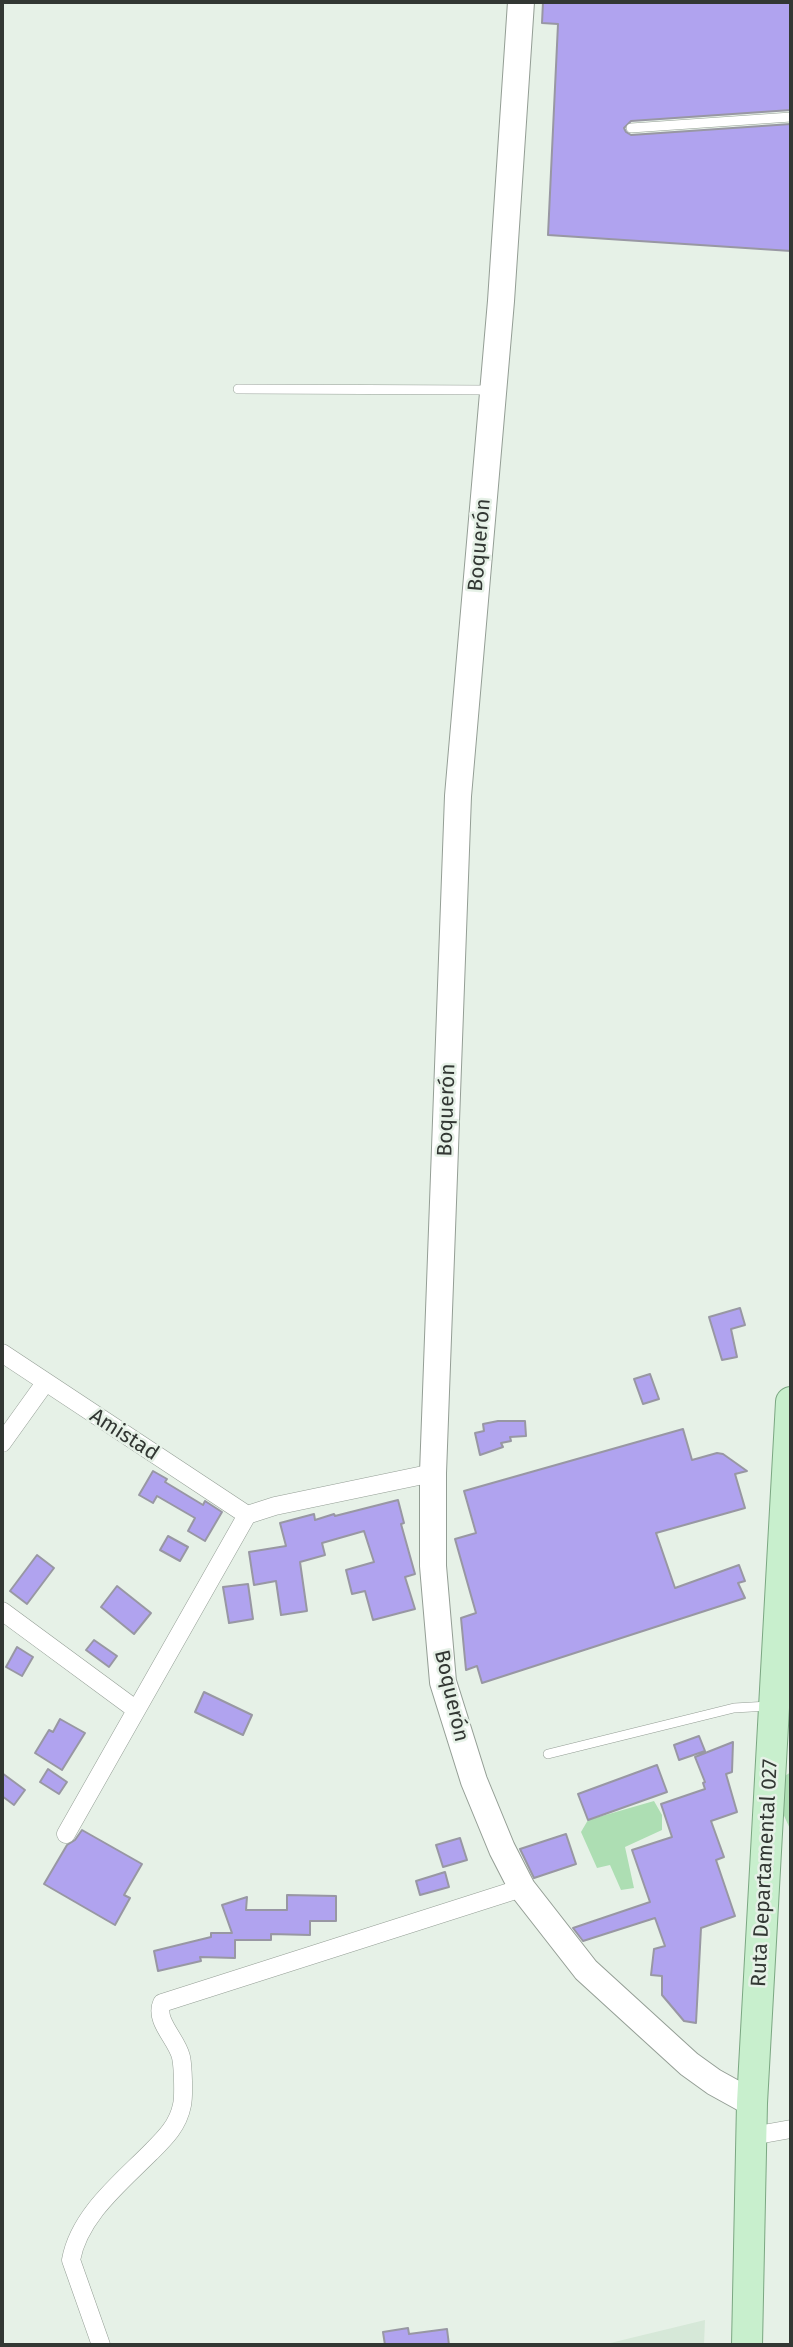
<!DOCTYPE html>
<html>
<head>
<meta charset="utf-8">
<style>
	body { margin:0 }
	#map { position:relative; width:793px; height:2347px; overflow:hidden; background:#e6f1e7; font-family:"Fira Sans",sans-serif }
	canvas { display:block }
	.frame { position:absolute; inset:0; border:4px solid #323733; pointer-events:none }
</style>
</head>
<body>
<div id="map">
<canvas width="793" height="2347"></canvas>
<div class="frame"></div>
</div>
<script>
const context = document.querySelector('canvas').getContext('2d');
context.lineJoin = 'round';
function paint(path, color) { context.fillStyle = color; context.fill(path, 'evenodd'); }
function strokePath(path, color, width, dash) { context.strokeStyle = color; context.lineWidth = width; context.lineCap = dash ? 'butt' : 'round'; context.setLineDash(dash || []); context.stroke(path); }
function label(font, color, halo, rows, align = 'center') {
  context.font = font + ' "Fira Sans",sans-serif'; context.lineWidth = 5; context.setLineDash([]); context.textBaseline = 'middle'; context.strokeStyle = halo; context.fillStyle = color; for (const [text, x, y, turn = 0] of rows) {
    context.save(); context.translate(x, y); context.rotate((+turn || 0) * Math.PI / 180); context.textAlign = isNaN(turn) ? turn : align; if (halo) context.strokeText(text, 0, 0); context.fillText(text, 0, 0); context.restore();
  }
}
paint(new Path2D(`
	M705 2320 704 2345H602Z`), '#d6e8d8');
paint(new Path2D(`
	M791 1772V1831L775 1796 777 1781Z
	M654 1801 662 1815V1830L625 1847 634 1888 621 1890 610 1865 597 1868 581 1832 588 1820Z`), '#addeb3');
const building = new Path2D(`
	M543 2H791V110L631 121 624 128 626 132 631 135 791 124V251L548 235 558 24 542 23Z
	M740 1308 745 1325 731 1329 737 1357 722 1360 709 1317Z
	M650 1374 659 1399 643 1404 634 1379Z
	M498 1421H525L526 1436 510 1437 511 1441 501 1443 503 1447 480 1455 475 1433 484 1431 483 1424Z
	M683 1429 692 1460 717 1453 723 1454 747 1471 735 1474 745 1508 656 1533 675 1588 739 1565 745 1581 738 1583 745 1598 482 1683 477 1666 466 1670 461 1618 476 1613 455 1539 476 1533 464 1491Z
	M153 1471 167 1479 165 1482 203 1505 205 1501 222 1512 205 1541 188 1531 195 1518 157 1496 153 1503 139 1495Z
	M398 1500 404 1523 401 1524 415 1574 405 1577 415 1609 373 1620 365 1591 352 1594 346 1570 374 1562 364 1531 322 1543 325 1555 300 1562 307 1611 281 1615 276 1581 254 1585 249 1552 286 1546 280 1523 314 1514 315 1520 334 1514 335 1516Z
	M168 1536 188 1547 180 1561 160 1550Z
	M37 1555 54 1568 27 1604 10 1591Z
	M248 1584 253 1619 229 1623 223 1587Z
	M117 1586 151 1613 134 1634 101 1607Z
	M94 1640 117 1656 109 1667 86 1650Z
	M17 1647 33 1657 22 1676 6 1667Z
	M204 1692 252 1715 243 1735 195 1712Z
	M60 1719 85 1733 62 1770 35 1753 49 1730 53 1732Z
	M699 1736 705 1751 679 1760 674 1745Z
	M733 1742 732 1772 726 1774 737 1812 711 1821 724 1857 716 1860 735 1916 701 1928 696 2023 684 2021 662 1995V1976L651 1975 654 1949 665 1946 655 1918 583 1941 573 1928 650 1902 632 1850 672 1837 661 1804 705 1789 703 1783 705 1782 695 1757Z
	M657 1765 667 1792 588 1820 578 1794Z
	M48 1769 67 1782 59 1794 40 1782Z
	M2 1773 25 1790 14 1805 2 1796Z
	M82 1830 142 1864 124 1895 130 1898 115 1925 44 1884 67 1845 75 1840Z
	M566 1834 576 1864 534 1878 520 1849Z
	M460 1838 467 1860 443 1867 436 1845Z
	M445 1872 449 1887 420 1895 416 1881Z
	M287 1895 336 1896V1921H310V1935L271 1934V1940H235V1958L200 1957 201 1961 158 1971 154 1951 211 1937V1933H232L222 1905 247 1897 246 1910H287Z
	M408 2328 409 2334 447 2329 449 2345H385L383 2332Z`);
paint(building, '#b0a3ef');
strokePath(building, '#9897a3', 2);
const lane = new Path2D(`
	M631 128 791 117
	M238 389 491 390
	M548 1754 734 1708 769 1706`);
const street = new Path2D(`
	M2 1353 247 1515
	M2 1443 45 1383
	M2 1611 135 1709
	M66 1834 247 1515 275 1506 433 1473
	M752 2136 791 2129
	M101 2345 71 2260C79 2216 120 2183 150 2153 164 2139 178 2126 182 2105 184 2096 183 2066 181 2057 177 2039 154 2021 162 2003L522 1888`);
const secondary = new Path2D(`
	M521 2 501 301 458 796 433 1473V1566L443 1682 474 1781 502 1849 522 1888 586 1970 689 2064 714 2082 752 2103`);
const primary = new Path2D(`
	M747 2345 752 2103 791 1402`);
strokePath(lane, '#949e95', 10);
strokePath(street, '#949e95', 19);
strokePath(secondary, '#949e95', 28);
strokePath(primary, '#7ba782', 32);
strokePath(lane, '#fff', 9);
strokePath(street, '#fff', 18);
strokePath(secondary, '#fff', 26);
strokePath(primary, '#c8efcd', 30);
label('21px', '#323733', '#e6f1e7', [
	["Boquerón",480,545,-85],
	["Boquerón",447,1110,-88],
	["Amistad",124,1435,33],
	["Boquerón",451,1696,77],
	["Ruta Departamental 027",765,1873,-87]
]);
</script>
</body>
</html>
